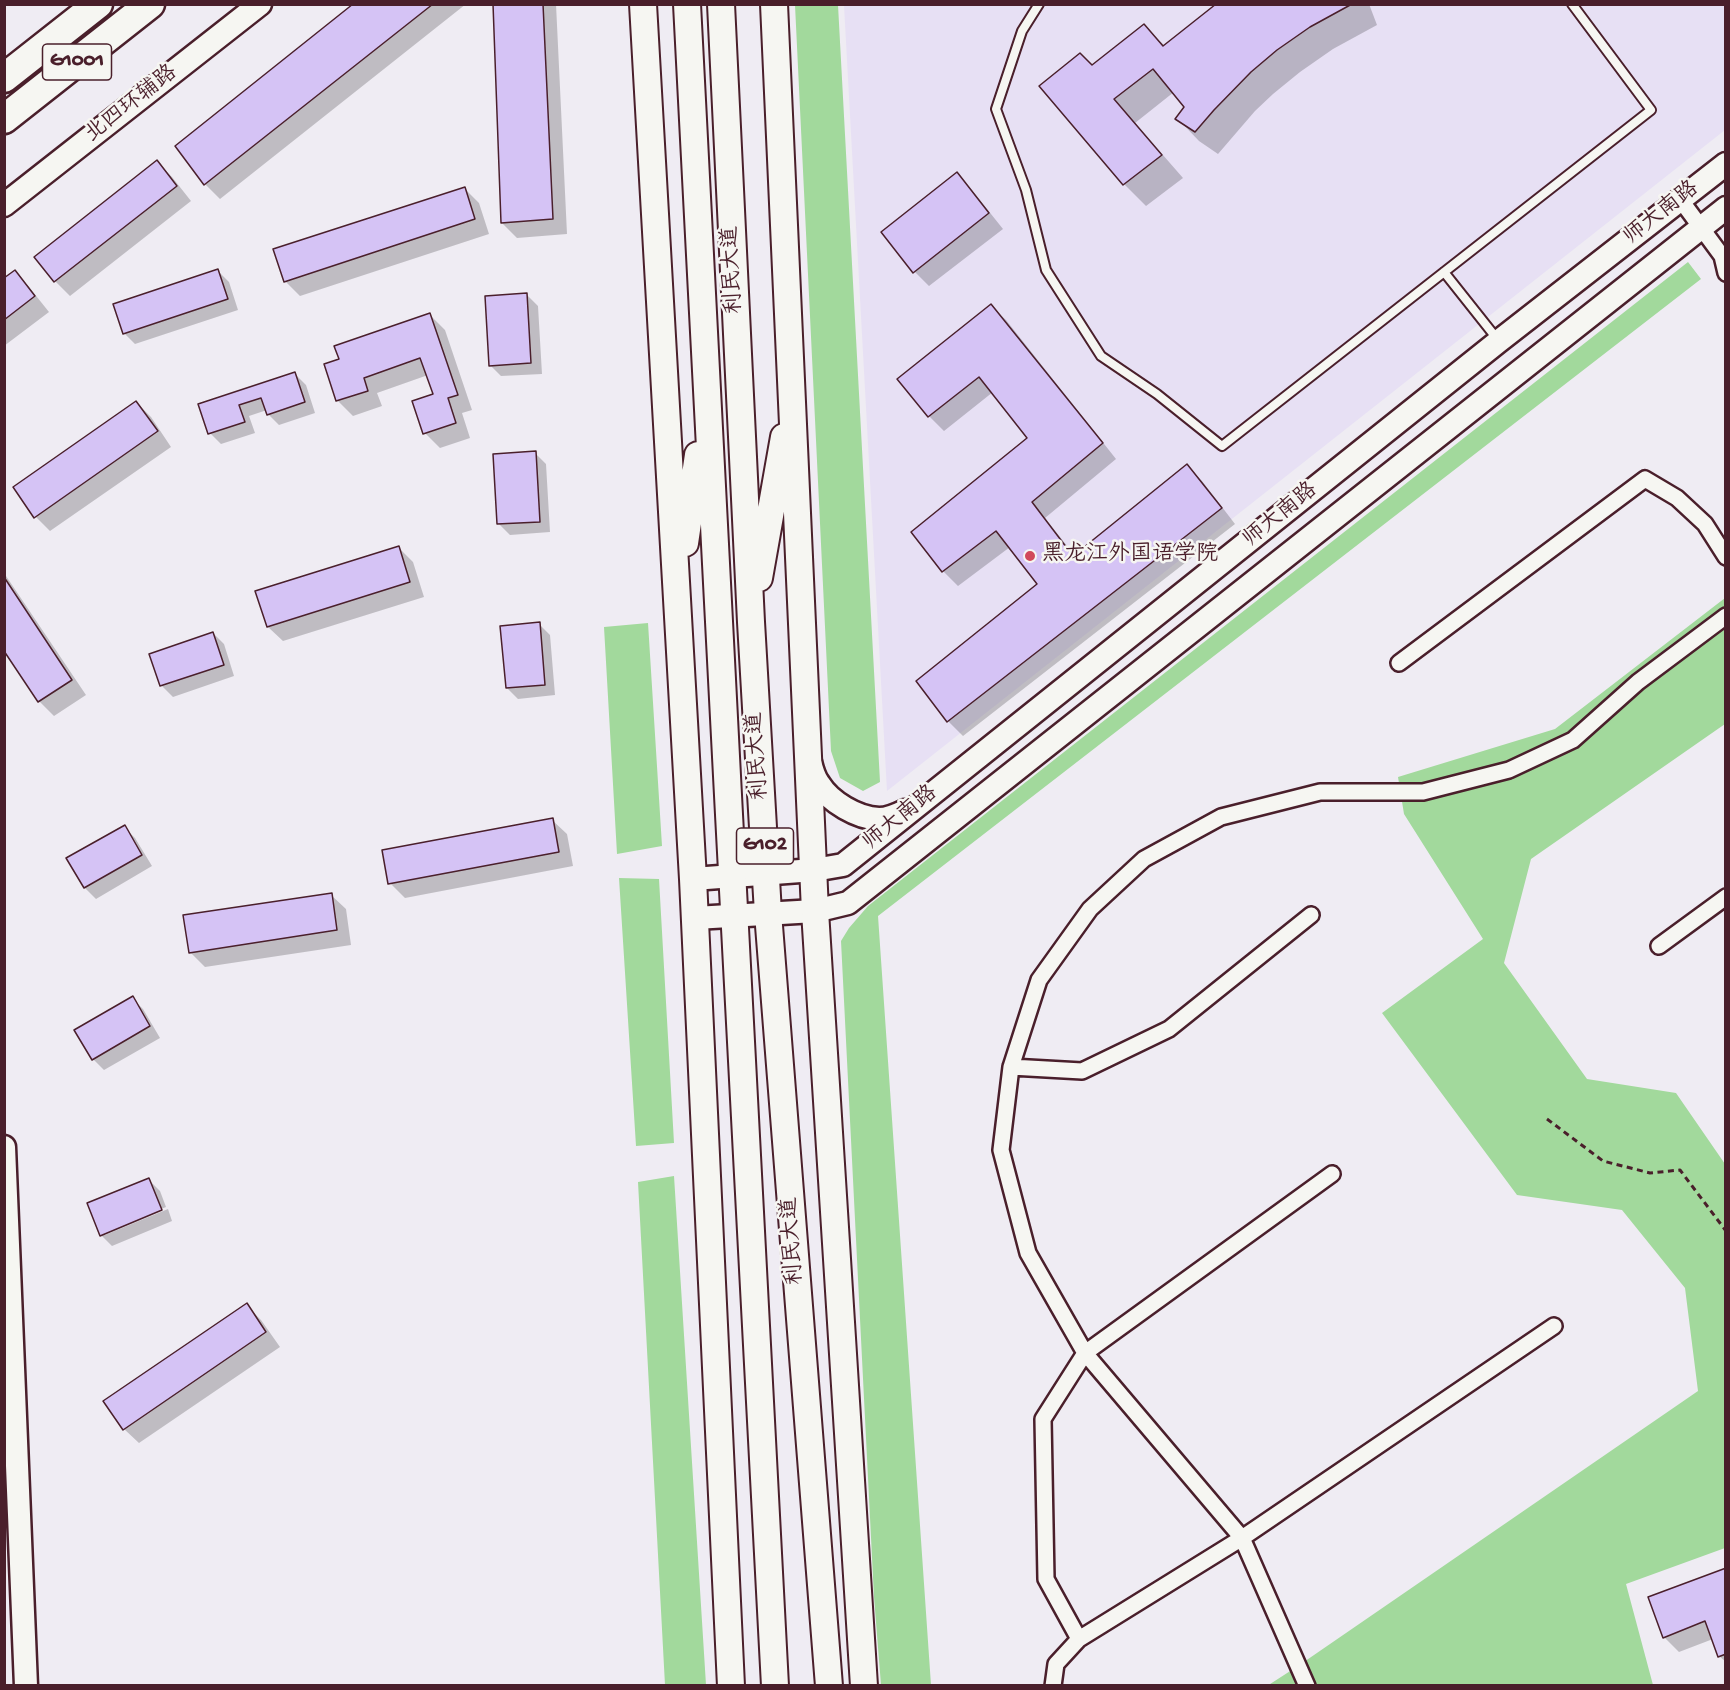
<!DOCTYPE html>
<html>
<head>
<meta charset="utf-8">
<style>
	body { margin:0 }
	#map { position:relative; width:1730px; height:1690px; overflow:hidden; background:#efecf3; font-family:"Gochi Hand",sans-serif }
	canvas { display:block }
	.frame { position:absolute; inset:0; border:6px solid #4a1f2b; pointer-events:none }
</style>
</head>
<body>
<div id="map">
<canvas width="1730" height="1690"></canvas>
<div class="frame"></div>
</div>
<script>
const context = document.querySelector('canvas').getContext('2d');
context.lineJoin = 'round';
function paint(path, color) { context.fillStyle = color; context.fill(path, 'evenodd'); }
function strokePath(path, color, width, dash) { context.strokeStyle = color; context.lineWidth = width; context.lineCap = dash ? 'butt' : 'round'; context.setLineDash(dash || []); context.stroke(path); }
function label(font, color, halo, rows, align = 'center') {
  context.font = font + ' "Gochi Hand","LXGW WenKai TC",sans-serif'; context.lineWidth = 5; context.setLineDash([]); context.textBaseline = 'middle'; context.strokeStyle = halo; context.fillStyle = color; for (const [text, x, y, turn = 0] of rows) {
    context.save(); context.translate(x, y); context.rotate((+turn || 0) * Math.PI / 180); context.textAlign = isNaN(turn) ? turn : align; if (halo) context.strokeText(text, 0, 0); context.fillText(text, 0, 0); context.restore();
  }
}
paint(new Path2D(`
	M844 5H1725V130L887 791Z`), '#e7e0f4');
paint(new Path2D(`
	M795 5H838L880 782 863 791 840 778 831 751Z
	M1688 262 1701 279 878 916 931 1685H881L874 1597 841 941 849 928 868 906Z
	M1725 598V724L1531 859 1504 963 1587 1079 1676 1093 1725 1164V1548L1626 1584 1653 1685 1267 1686 1298 1666 1698 1391 1685 1288 1622 1210 1517 1195 1382 1013 1483 939 1404 814 1398 777 1555 729Z
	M648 623 662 846 617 854 604 627Z
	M619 878 659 879 674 1143 636 1146Z
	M674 1176 706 1685H665L638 1182Z`), '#a2d99c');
paint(new Path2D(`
	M355 4H466L220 199 205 184Z
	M495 4H556L567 234 517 238 502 223Z
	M1218 4H1369L1377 25 1333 49 1300 72 1273 94 1255 111 1218 154 1199 141 1177 118 1186 107 1174 92 1135 123 1183 178 1146 206 1124 184 1092 67 1144 26 1165 46Z
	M157 162 172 177 191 201 70 296 55 281Z
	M957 174 971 189 1003 229 929 286 915 272Z
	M464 188 479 203 489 234 300 296 285 281Z
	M218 271 229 282 238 310 135 344 124 333Z
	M15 272 29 287 49 312 4 346V280Z
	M527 295 538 306 542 374 501 376 490 365Z
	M991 306 1006 320 1116 459 1045 518 1075 556 1187 466 1202 481 1235 524 963 736 949 722 918 681 1039 584 1010 547 958 586 943 571 1029 439 993 392 944 431 929 416Z
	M430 315 445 330 472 410 462 413 470 438 440 448 425 433 435 395 428 375 377 393 382 406 353 416 338 401 326 365 341 360Z
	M295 374 306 385 315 413 279 425 268 414 267 410 249 416 255 433 221 444 210 433 200 405Z
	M136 402 151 417 171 447 50 531 36 517Z
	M535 453 546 464 550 532 510 535 499 524Z
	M399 548 413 562 424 597 283 641 268 627Z
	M4 573 86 695 54 716 39 701 4 648Z
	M539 624 550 635 555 695 518 699 507 688Z
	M213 633 224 644 234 676 173 697 162 686 151 654Z
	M552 820 567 834 573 866 405 898 390 883Z
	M124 827 135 838 152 866 96 899 85 888 68 859Z
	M331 895 346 909 351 945 205 967 190 952Z
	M132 998 143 1009 160 1038 104 1070 93 1059Z
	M149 1180 160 1191 166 1207 105 1232V1235L168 1209 172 1221 112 1246 101 1235Z
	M246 1305 261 1320 280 1347 139 1443 124 1429Z
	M1726 1569V1662L1719 1656 1713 1639 1679 1652 1664 1637Z`), '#0003');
const building = new Path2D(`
	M353 4H433L204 185 175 146Z
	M493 4H543L553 219 501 223Z
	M1216 4H1352L1310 27 1277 50 1251 72 1214 110 1195 132 1175 119 1184 107 1153 69 1114 99 1162 155 1123 185 1039 86 1080 53 1092 65 1144 24 1163 46Z
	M157 160 177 186 54 282 34 257Z
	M957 172 989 213 913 273 881 232Z
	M465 187 475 219 284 282 273 249Z
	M218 269 228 299 123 334 113 304Z
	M15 270 35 296 4 320V278Z
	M527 293 531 363 489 366 485 296Z
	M991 304 1103 443 1032 502 1073 556 1187 464 1222 508 947 722 916 681 1037 584 996 531 942 572 911 532 1027 438 979 377 928 417 897 379Z
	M430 313 458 395 448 398 456 423 423 434 412 401 433 394 420 358 364 378 368 391 336 401 324 364 339 359 334 346Z
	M295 372 305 402 267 415 261 398 239 405 245 422 208 434 198 404Z
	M136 401 158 431 34 518 13 487Z
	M536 451 540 522 497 524 493 454Z
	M399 546 410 582 267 627 255 591Z
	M4 577 72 680 38 702 4 651Z
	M540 622 545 685 506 688 500 626Z
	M213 632 224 665 160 686 149 654Z
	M553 818 559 852 388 884 382 850Z
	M125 825 142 855 84 888 66 858Z
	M332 893 337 930 189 953 183 915Z
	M133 996 150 1026 92 1060 74 1030Z
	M149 1178 162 1210 100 1236 87 1203Z
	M247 1303 266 1332 123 1430 103 1401Z
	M1726 1568V1654L1718 1657 1705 1621 1663 1638 1648 1597Z`);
paint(building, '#d5c3f5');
strokePath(building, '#4a1f2b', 1.5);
const service = new Path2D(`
	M1039 4 1022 31 996 109 1026 190 1046 270 1101 356 1157 394 1222 446 1651 110 1572 4
	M1444 272 1498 340`);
const minor = new Path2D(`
	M1680 199 1722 256 1726 273
	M1399 663 1645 479 1677 498 1705 524 1726 557
	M1659 946 1726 897
	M1011 1067 1082 1071 1169 1029 1311 915
	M1332 1174 1085 1353 1043 1419 1046 1579 1079 1639 1242 1538 1554 1326
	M1053 1686 1056 1664 1079 1639
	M1307 1686 1242 1538 1085 1353 1028 1253 1001 1150 1011 1067 1039 980 1090 909 1144 859 1221 817 1320 792H1423L1509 770 1573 740 1638 682 1726 616`);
const secondary = new Path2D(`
	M4 205 260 4
	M810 762C812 770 814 778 819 784 830 802 857 818 879 819 889 819 897 815 905 811
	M693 879 814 870 843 865 1499 341 1726 164
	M695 918 815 911 848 903 1726 208
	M4 1147 26 1686`);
const trunk = new Path2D(`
	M643 4 693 879 731 1686
	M687 4C715 565 746 1125 775 1686
	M721 4 751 622 768 913 829 1686
	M774 4 815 911 864 1686
	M685 543 698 455
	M759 578 784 437`);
const motorway = new Path2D(`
	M4 78 98 4
	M4 119 150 4`);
strokePath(service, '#4a1f2b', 12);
strokePath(minor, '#4a1f2b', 20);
strokePath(secondary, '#4a1f2b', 27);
strokePath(trunk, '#4a1f2b', 30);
strokePath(motorway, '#4a1f2b', 33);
strokePath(new Path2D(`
	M1547 1119 1603 1161 1650 1173 1680 1170 1726 1231`), '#4a1f2b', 3, [6, 4.5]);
strokePath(service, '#f6f6f2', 8);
strokePath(minor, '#f6f6f2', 15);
strokePath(secondary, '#f6f6f2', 22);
strokePath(trunk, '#f6f6f2', 26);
strokePath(motorway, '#f6f6f2', 28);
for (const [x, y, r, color] of [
	[1030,556,6,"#d1495b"]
]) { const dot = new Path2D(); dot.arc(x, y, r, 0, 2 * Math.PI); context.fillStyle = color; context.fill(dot); strokePath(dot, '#f6f6f2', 2); }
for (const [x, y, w] of [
	[77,62,69],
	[765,846,57]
]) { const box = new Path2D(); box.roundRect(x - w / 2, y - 18, w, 36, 4.5); context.fillStyle = '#f6f6f2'; context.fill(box); strokePath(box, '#4a1f2b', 1.5); }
label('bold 21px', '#4a1f2b', null, [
	["G1001",77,62],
	["G102",765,846]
]);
label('22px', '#4a1f2b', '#f6f6f2', [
	["北四环辅路",132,105,-38],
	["师大南路",1662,214,-38],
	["利民大道",734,270,-93],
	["师大南路",1281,516,-39],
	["利民大道",759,756,-94],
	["师大南路",901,819,-39],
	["利民大道",794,1241,-94]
]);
label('22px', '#4a1f2b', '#f6f6f2', [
	["黑龙江外国语学院",1042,556]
], 'left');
</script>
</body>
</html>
